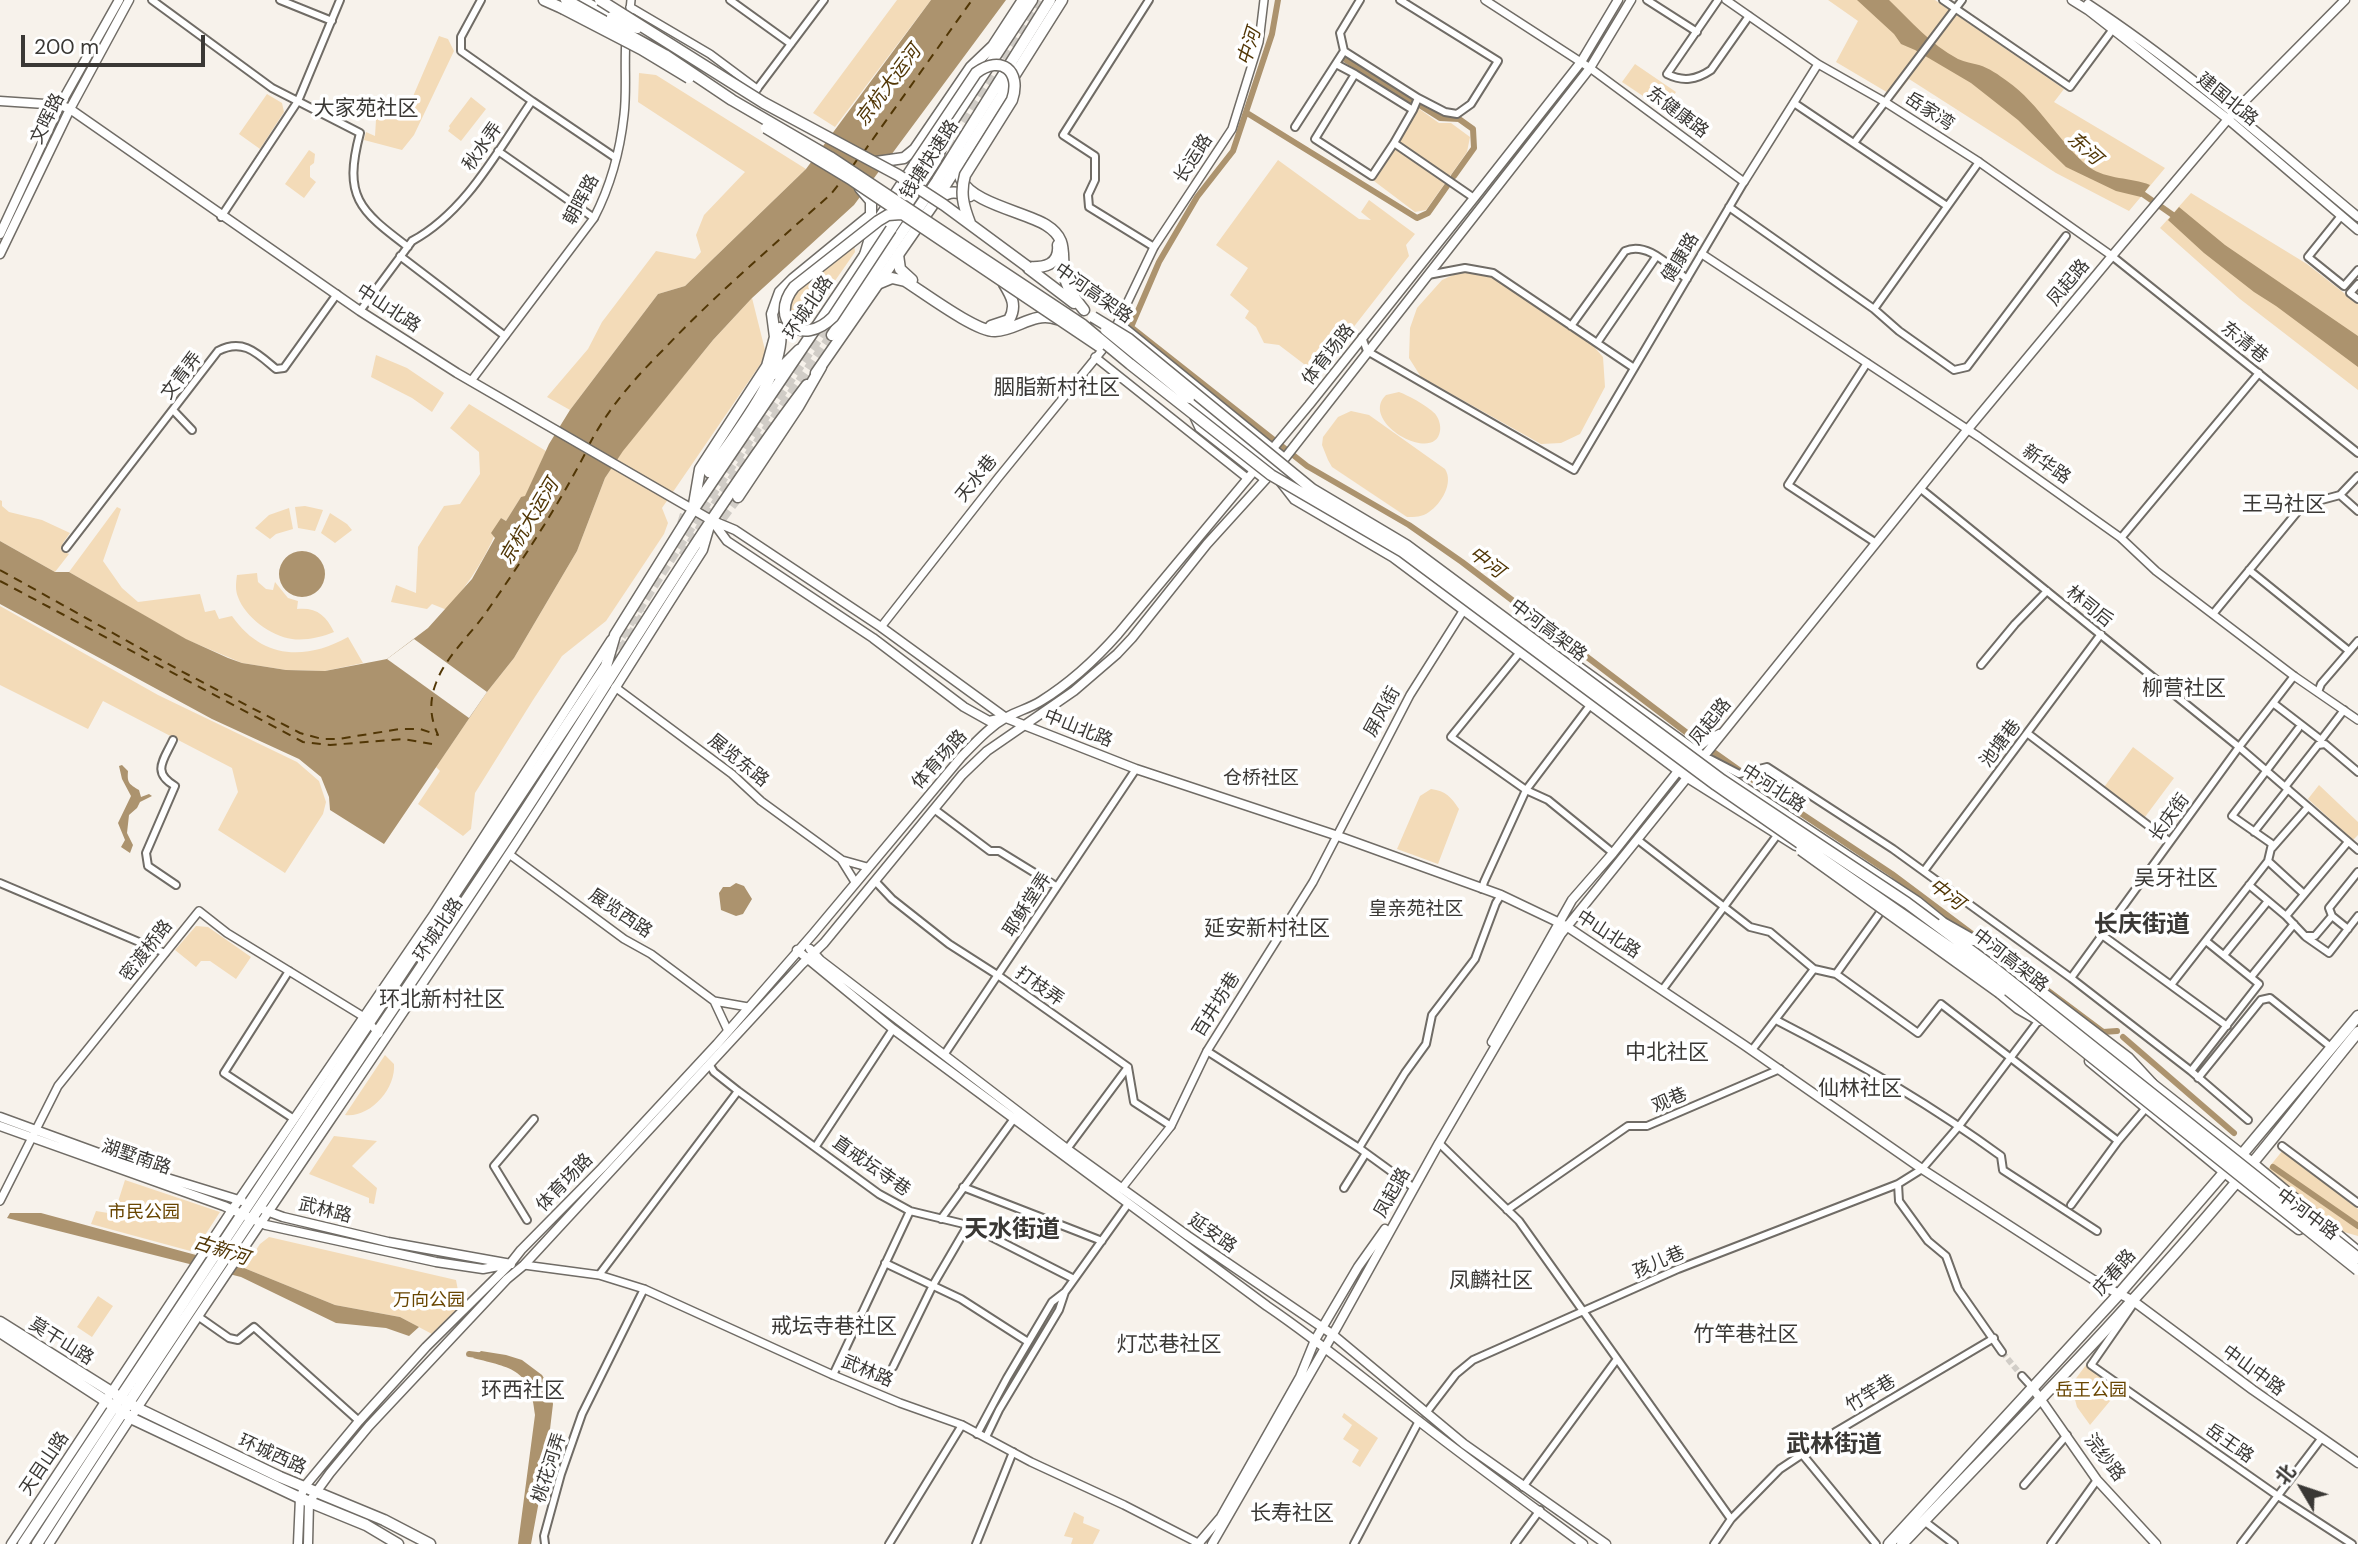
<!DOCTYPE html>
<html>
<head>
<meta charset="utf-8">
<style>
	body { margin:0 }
	#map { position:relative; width:2358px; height:1544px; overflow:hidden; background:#f7f2eb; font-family:"DM Sans","Noto Sans SC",sans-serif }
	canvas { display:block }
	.north { position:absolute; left:2267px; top:1453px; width:70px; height:70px; -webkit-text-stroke:5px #fff; paint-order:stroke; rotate:309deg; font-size:19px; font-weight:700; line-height:28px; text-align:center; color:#3a3835 }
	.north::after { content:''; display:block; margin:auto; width:24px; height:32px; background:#3a3835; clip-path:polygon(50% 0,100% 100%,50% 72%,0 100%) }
	.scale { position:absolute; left:21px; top:35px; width:184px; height:32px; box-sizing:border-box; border:4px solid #3a3835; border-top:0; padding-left:9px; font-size:21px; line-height:24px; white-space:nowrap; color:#3a3835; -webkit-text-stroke:5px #fff; paint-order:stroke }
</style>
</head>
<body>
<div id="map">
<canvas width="2358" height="1544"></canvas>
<div class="north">北</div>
<div class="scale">200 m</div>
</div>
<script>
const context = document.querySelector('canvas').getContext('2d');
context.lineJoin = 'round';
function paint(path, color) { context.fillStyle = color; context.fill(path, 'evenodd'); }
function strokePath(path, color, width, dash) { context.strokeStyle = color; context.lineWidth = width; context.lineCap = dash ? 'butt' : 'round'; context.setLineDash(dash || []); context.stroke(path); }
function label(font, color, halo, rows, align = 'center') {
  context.font = font + ' "DM Sans","Noto Sans SC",sans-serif'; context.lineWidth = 7; context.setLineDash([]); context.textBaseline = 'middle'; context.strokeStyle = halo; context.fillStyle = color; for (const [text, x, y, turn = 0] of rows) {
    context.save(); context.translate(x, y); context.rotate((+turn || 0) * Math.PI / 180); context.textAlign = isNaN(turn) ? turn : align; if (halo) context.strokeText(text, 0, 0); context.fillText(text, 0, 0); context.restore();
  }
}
paint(new Path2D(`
	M897 0H931L835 127 813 113Z
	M1828 0H1935L2064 89 2054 102 2165 168 2129 211 2056 173 1909 79 1895 97 1836 62 1858 21Z
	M439 36 448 39 454 51 414 135 402 150 364 140 366 132 375 136 376 120 382 110 389 109 405 115Z
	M1635 64 1676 92 1664 110 1622 82Z
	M639 73 656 75 806 169 685 286 658 294 570 410 547 397 588 349 602 322 656 251 695 259 701 252 696 235 704 215 745 172 638 102Z
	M267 94 282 103 284 112 260 149 239 134Z
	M471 97 486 109 461 141 448 131 450 128 449 126Z
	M1418 108 1439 123H1451L1470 137 1467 152 1426 210 1415 212 1374 181Z
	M309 150 315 154 314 163 310 166V177L316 182 304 198 285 184Z
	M1278 160 1359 219 1371 220 1361 212 1369 200 1415 234 1406 245 1409 256 1317 374 1279 345 1264 343 1256 327 1245 318 1249 311 1230 295 1248 268 1216 245Z
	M2191 193 2307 264 2358 304V390L2240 299 2160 228Z
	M854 243 855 252 805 324 799 327 790 325 785 308 790 296Z
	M1462 271 1489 275 1589 341 1603 357 1605 387 1580 434 1561 443 1541 444 1421 377 1409 358 1410 328 1417 308 1442 280Z
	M752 298 765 350 764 359 662 508 668 523 664 534 606 621 562 656 533 700 475 793 471 829 463 836 418 804 440 771 436 767 487 692 514 658 577 551 605 478 623 450 713 340Z
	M376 355 407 368 444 393 432 412 412 398 371 377Z
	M1399 392C1408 395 1431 408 1436 415 1439 419 1441 426 1440 431 1435 465 1358 422 1386 395Z
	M469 404 546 451 525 497H521L506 521 501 518C490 553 470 581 447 610L432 604 427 609 391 602 396 585 416 593 418 547 444 506 460 504 480 474 479 452 450 428Z
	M1351 411 1369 415 1445 469C1454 483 1441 504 1429 512 1422 517 1415 517 1407 517L1332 467 1328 460 1322 445 1323 437 1338 417Z
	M0 500 2 501V506L9 512 42 520 70 533 63 543 61 550 69 554 55 572 0 541Z
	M305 506 323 510 315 531 298 528 295 507Z
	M117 507 121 509 103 561 122 588 138 602 200 594 205 612 215 610 219 619 232 616C262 659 305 661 348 637L363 663 325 671 286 670 242 663 185 639 69 572Z
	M289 508 293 529 276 534 270 539 255 528 269 515Z
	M330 513 347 524 352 530 335 543 321 533Z
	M257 573 258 582 266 589 273 590 275 582 288 598 298 601 297 609C316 607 326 615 334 632 322 637 305 641 292 639 271 636 245 617 238 597 235 590 236 582 237 575Z
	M0 606 158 695 297 762 319 781 326 802 323 814 285 873 218 830 238 792 232 768 103 701 88 729 0 685Z
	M2133 747 2174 778 2142 821 2102 790Z
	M2319 785 2358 822V835L2353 840 2308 799Z
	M1431 789C1446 791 1451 797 1459 809L1438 864 1397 849 1420 796Z
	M196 926 208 927 251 957 236 979 210 961H201L196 967 175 950Z
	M385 1055 394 1064C396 1089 370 1118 345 1115Z
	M334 1136 377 1141 352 1166 377 1188 374 1204 369 1203V1198L309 1174Z
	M2283 1150 2358 1209V1236L2344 1232 2266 1171Z
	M125 1180 220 1212 194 1252 91 1224 96 1211 114 1214Z
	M269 1237 456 1280 461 1306 432 1334 400 1317 335 1305 244 1268 260 1244Z
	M98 1296 113 1306 92 1337 77 1327Z
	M2086 1365 2120 1389 2090 1425 2077 1407 2071 1385Z
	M1344 1413 1378 1438 1360 1467 1352 1462 1359 1450 1343 1439 1352 1425 1342 1417Z
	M1074 1512 1084 1517 1083 1523 1100 1530 1093 1544H1071L1073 1538 1064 1536Z`), '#f3dbb8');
paint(new Path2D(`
	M931 0H1006L854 205 752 298 713 340 623 451 605 478 577 551 514 658 487 692 384 844 330 810 329 797 321 777 299 759 212 719 0 604V541L55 572H69L186 639 228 658 242 663 286 670 325 671 387 659 428 628 472 579 495 538 491 533 501 518 506 521 521 497 525 496 549 444 570 410 658 294 685 286 806 169Z
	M1857 0H1889C1911 21 1930 44 1958 59 1965 62 1972 63 1979 65 1989 68 1999 75 2007 81 2040 104 2058 142 2089 167 2107 180 2131 177 2150 185L2141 197 2116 191 2066 167 2018 120 1971 83 1915 50 1901 44 1894 34Z
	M2179 207 2225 245 2358 336V367L2276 306 2254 292 2204 253 2168 220Z
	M279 574a23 23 0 1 1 46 0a23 23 0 1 1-46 0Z
	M122 765 128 771C127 783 129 784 139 790L141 797 149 794 152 796 140 802 137 808 129 815 127 833 133 845 130 853 121 847 125 840 118 823 131 796 122 779 119 766Z
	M736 883 744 886 752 899 743 914 736 916 721 910 719 893 723 887H730Z
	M10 1213H41L244 1268 335 1305 400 1317 419 1327 409 1336 386 1328 336 1323 241 1277 7 1218Z
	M481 1351 506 1355 522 1360 542 1375 550 1388 553 1404 546 1463 531 1544H518L535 1415C531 1369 512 1368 473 1358Z`), '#ac936e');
paint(new Path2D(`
	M414 639 487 692 469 718 387 659Z`), '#f7f2eb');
strokePath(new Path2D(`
	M1278 0 1272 34 1233 151 1197 197 1159 262 1131 327 1307 466 1409 525 1462 562 1691 736 1784 802 1892 874 2103 1032 2117 1031
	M1346 60 1411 101
	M1421 106 1440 118 1459 119 1473 129 1474 148 1454 176
	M1247 113 1417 218 1428 213 1447 186
	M2137 190 2180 220
	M2123 1037 2234 1133
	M2273 1167 2358 1226
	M469 1354 485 1356`), '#ac936e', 6);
strokePath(new Path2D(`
	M863 153 972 0
	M852 167 859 157
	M589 445C609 407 635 378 665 348 717 293 775 244 831 194L842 180
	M0 570 181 671 300 733 322 739H338L400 729H420L438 735C430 718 429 701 436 683 445 658 469 636 485 614 522 561 557 508 587 450
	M0 581 303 742 330 745 403 739 432 744`), '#513605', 2, [9, 7]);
strokePath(new Path2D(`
	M2002 1352 2022 1376`), '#d1cdc7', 6, [6, 3]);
strokePath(new Path2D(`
	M939 160 1039 0
	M682 524 685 514 709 472
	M713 530 738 497
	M683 556 720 497 832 335
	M613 649 712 494 831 320
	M605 676 646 612
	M400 990 558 747`), '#d1cdc7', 10, [10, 5]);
const minor = new Path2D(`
	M152 0 272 88 360 133C343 197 359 210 408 247
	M280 0 332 21
	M730 0 791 44
	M1149 0 1063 135 1095 156V180L1088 195 1089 207 1154 247
	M1400 0 1498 61 1471 104 1457 114 1445 112 1418 98 1413 110
	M1647 0 1697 32
	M1718 0 1667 74C1683 82 1696 80 1711 70L1749 16
	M1943 0 2070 87 2113 29
	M1344 51 1418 98
	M1336 64 1355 74
	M757 89 824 0
	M532 101 616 158
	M1794 103 1947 206
	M1295 127 1344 51 1340 33 1360 0
	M1394 143 1372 176 1315 139 1355 74 1413 110 1394 143 1474 198
	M1854 143 1962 0
	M498 151 594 218
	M1729 207 1874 309 1899 331 1954 370 1967 367 2066 236
	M2341 216 2308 257 2344 286 2358 270
	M221 217 298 101 340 0
	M400 256 505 336
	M2112 256 2358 453
	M1428 275 1465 268 1493 273 1634 368
	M2358 284 2350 293 2358 299
	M1874 309 1979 162
	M360 311 412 241C466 212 498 150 532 101L461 51V37L481 0
	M1571 326 1625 251C1647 241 1669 266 1687 279
	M1362 337 1367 351 1574 470 1744 182
	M1597 343 1656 257
	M1867 363 1788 485 1876 543
	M173 410 192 430
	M1921 489 2239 747 2358 850
	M2340 495 2358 511
	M2121 538 2259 373
	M66 548 218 351C243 338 257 353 276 369L284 368 337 294
	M2249 570 2349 651
	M2213 614 2303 505 2340 495 2358 476
	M1521 651 1451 737 1526 790 1548 800 1613 853
	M1981 665 2015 624 2047 591
	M2318 692 2321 684 2358 641
	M2273 703 2321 740 2344 710
	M2298 729 2232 816 2272 844 2268 861 2304 894
	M2027 733 2170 842
	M173 740C164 760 151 772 175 786L146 853 148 866 176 885
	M1710 759 1739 774 1767 767 1893 849 2071 978 2191 1071 2248 1120
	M2285 787 2318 745 2325 744 2358 772
	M934 809 990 851H999L1056 886
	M2254 832 2288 789
	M1638 840 1750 927 1770 932 1814 969 1836 974
	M2272 848 2308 807
	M1924 871 2101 634
	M875 881 892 899 949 944 999 976 1128 1067 1134 1102 1171 1126
	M0 883 165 953
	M2249 885 2286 916 2305 936H2315L2332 916
	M1482 889 1484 882 1526 790 1591 704
	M1884 907 1836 974 1918 1033 1941 1004 2118 1141
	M2286 916 2348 842
	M2348 929 2332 916 2329 908 2358 872
	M2102 935 2227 1026
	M2306 937 2329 953 2358 916
	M2224 955 2268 901
	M289 971 224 1073 294 1119
	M2251 977 2294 924
	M2071 978 2239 747 2294 676
	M2171 985 2268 861
	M1663 989 1778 834
	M1776 1020C1854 1060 1930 1104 2001 1156L2003 1170 2097 1231
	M1752 1050 1814 969
	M1207 1051 1359 1148 1414 1188
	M944 1055 1136 769
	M709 1064 714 1072 738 1091 879 1194 910 1211 968 1225 1074 1279
	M2191 1071 2259 984 2206 941
	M2198 1078 2261 1000 2270 998 2332 1048
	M1439 1143 1519 1221 1731 1519
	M816 1146 893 1029
	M2282 1146 2358 1203
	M1359 1148 1405 1073 1426 1044 1432 1015 1475 959 1496 903 1501 895
	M1067 1149 1128 1067
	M1898 1184 1899 1201 1928 1241 1946 1256 1958 1289 2002 1352
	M963 1187 1102 1241
	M1344 1188 1366 1153
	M2071 1205 2118 1141 2146 1108
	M1507 1210 1628 1126H1647L1780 1069
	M941 1219 1013 1120
	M527 1220 494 1166 534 1119
	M885 1263 961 1299 1028 1342
	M599 1275 738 1091
	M1065 1292 1128 1204
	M2132 1306 2091 1365 2278 1496 2352 1544
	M199 1317 229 1338 238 1340 254 1327 359 1421
	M893 1367 933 1285 968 1225
	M833 1375 910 1211
	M2022 1376 2032 1387
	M1426 1413 1456 1374 1473 1360 1678 1269 1898 1184 1922 1169 1959 1126 2039 1020
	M977 1434 1007 1378 1052 1302 1065 1292 1059 1310 999 1410 986 1437
	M1802 1454 1876 1544
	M2024 1485 2067 1435
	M1523 1487 1617 1359
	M1924 1521 1954 1544
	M545 1544 544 1536 561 1474 582 1414 644 1289
	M889 1544 962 1425
	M976 1544 1013 1452
	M1354 1544 1419 1421
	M1515 1544 1540 1510
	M1714 1544 1731 1519 1780 1469 1837 1431 1994 1338
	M2051 1544 2097 1480
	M2241 1544 2321 1439`);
const tertiary = new Path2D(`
	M1485 0 1590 68 1744 182 1818 64
	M1726 0 1818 64 1885 102 1979 162 2112 256
	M630 7 710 54 757 89
	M629 20 631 0
	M1702 254 1979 437 2121 538 2156 571 2294 676 2358 720
	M1119 323 1285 458
	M1095 357 1247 478
	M471 381 594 218C611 185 620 152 624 115 627 90 624 64 626 39
	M1193 415 1199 428 1265 480
	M881 627 998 478 1108 343 1154 247 1232 129 1259 42 1264 0
	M615 687 732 774 761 801 842 860 867 867
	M509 854 624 939 651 954 714 1001 748 1007
	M842 861 855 882
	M714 1001 728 1031
	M1122 1188 1171 1126 1207 1051 1313 882 1410 695 1465 608
	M0 1201 58 1086 199 911 227 933 364 1017 379 1034
	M524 1265 599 1275 644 1289 833 1375 900 1403 962 1425 1031 1462 1124 1505 1200 1544`);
const secondary = new Path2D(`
	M2072 0 2088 10 2229 120 2358 230
	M2088 4C2184 67 2270 144 2358 217
	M0 101 60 105 70 109 360 311 457 373 711 520 735 530 881 627 1006 718 1136 769 1335 835 1501 895 1566 926 1744 1045 1922 1169 2103 1286 2132 1300 2253 1390 2358 1463
	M0 234 60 105 119 0
	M0 254 70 109 129 0
	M713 522 727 541 873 638 964 707 989 721 1003 718
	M1700 761 1968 429 2112 256 2234 112 2345 0
	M810 949 820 960 1067 1149 1188 1236 1332 1334 1464 1444 1606 1544
	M797 950 893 1029 1267 1306C1320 1342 1369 1383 1420 1422 1474 1464 1529 1504 1583 1544
	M1492 1042 1572 900 1613 853 1694 751 1706 741 1719 734
	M0 1117 167 1178 242 1201
	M0 1126 224 1206 266 1225 436 1262 483 1269 504 1265
	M264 1210 283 1217 388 1242 511 1264
	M2032 1387 2097 1480 2156 1544
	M11 1544 232 1210 434 914 611 640
	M49 1544C197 1312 355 1087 507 857 574 756 637 652 703 550L710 526
	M298 1544 300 1498 305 1486 359 1421 426 1347 510 1264 521 1250 602 1168 717 1044 813 934 962 756C976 742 989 727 1007 717 1018 711 1030 708 1041 701 1070 683 1095 660 1118 634L1309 405 1474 198 1581 62 1618 0
	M308 1544 309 1502 330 1473 369 1426 507 1279 524 1265 802 964 824 943 962 775 987 751 1074 691 1117 654 1132 638 1207 544 1285 458 1590 68 1631 0
	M1198 1544 1221 1517 1300 1377 1315 1340 1358 1267 1385 1229
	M1212 1544 1337 1327 1439 1143 1561 934 1690 774`);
const primary = new Path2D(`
	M816 373 934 203 1062 0
	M1265 459 1312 493
	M1281 481 1295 499 1394 557 1688 777 1796 845
	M1553 649 1703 757 1724 775 1917 902 1949 928
	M2051 1005 2140 1078 2152 1084 2252 1163 2358 1252
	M2090 1061 2237 1182 2299 1229
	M2239 1158 2358 1016
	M0 1322 137 1408 280 1477 384 1520 430 1544
	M0 1332 135 1420 300 1498 366 1525 398 1544
	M23 1544C216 1250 413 960 606 666L615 635 693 510 865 255 1032 0
	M37 1544C185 1313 342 1087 494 858 599 701 693 536 807 385
	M1889 1544 2119 1294 2228 1168
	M1902 1544C2014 1426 2129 1310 2234 1185 2277 1135 2316 1083 2358 1032`);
const trunk = new Path2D(`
	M544 0 562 8
	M581 0 612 17
	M1003 93 1014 68
	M876 162 904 158 915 149 971 67 993 46 1023 0
	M959 163C959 168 959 175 961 179 971 203 1025 212 1046 225 1070 240 1060 255 1065 278 1068 290 1076 300 1084 310
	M934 203C947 191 953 190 970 196
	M891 229 936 160 950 127
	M865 255 873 228 915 164
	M898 255 900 269 912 280
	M1028 267C1044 268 1060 265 1058 245
	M1028 268 1074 303
	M880 283 892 278 905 281C923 292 976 332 995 331 1018 330 1033 311 1057 319
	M991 326 1009 320C1017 306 1012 297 1004 284
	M832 335 937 181 1050 0
	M775 374 799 350
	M1189 398 1265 459
	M709 472C734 435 787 372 780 328
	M738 497 798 407 821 367
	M693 510 700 469 767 366 775 337 772 314 780 292 793 279 871 215V201L860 188
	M1973 940 2128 1058 2152 1084
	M2000 993 2018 1008 2039 1020`);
strokePath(minor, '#706c66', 10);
strokePath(tertiary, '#706c66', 10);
strokePath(secondary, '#706c66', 11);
strokePath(primary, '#706c66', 13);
strokePath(trunk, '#706c66', 13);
strokePath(minor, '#fff', 6);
strokePath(tertiary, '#fff', 7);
strokePath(secondary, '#fff', 8);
strokePath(primary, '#fff', 10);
strokePath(trunk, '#fff', 10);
const trunkBridge = new Path2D(`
	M566 0 665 55 732 100 830 157 1083 325 1130 364 1271 475 1403 552 1716 785 1984 971 2358 1270
	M600 0 764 103 898 175 944 205 1028 267
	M562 8 641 49 689 78
	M612 17 637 28
	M766 128 852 180 1099 346
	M915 164 976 73C1001 54 1022 71 1012 100L965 175C960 193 963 205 970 223
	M891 229 833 317C802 348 768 320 794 287L878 221 888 215 901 214
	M1093 317 1129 339 1312 489 1406 545 1722 780 1907 903 1989 964 2358 1258
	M1106 330 1189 398
	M1801 850 2000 993
	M1943 923 1973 940`);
strokePath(trunkBridge, '#706c66', 13, []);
strokePath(trunkBridge, '#fff', 10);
label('18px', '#3a3835', '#fff', [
	["建国北路",2227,100,39],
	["岳家湾",1929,112,33],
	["东健康路",1677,113,37],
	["文晖路",48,119,-64],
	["秋水弄",483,147,-55],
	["长运路",1194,159,-57],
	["钱塘快速路",930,160,-57],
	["朝晖路",582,200,-62],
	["健康路",1681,258,-59],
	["凤起路",2069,283,-50],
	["中河高架路",1093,294,35],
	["环城北路",809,308,-56],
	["中山北路",388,309,33],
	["东清巷",2244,343,39],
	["体育场路",1329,355,-52],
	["文青弄",182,376,-53],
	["新华路",2046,465,35],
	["天水巷",977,479,-51],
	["林司后",2089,607,39],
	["中河高架路",1548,631,37],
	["屏风街",1383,712,-61],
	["凤起路",1711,722,-51],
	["中山北路",1078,729,22],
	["池塘巷",2001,744,-53],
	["体育场路",940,760,-48],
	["展览东路",738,761,39],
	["中河北路",1773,789,33],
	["长庆街",2170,818,-54],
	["耶稣堂弄",1028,905,-57],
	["展览西路",620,914,34],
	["环城北路",439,930,-56],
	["中山北路",1608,935,33],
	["密渡桥路",147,951,-52],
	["中河高架路",2010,961,38],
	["打枝弄",1039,987,35],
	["百井坊巷",1217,1005,-58],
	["观巷",1670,1101,-23],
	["湖墅南路",136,1158,19],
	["直戒坛寺巷",871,1167,35],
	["体育场路",565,1183,-46],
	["凤起路",1393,1193,-61],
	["武林路",325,1211,14],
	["中河中路",2307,1215,37],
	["延安路",1212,1234,35],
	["孩儿巷",1659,1263,-23],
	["庆春路",2115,1273,-49],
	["莫干山路",61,1342,32],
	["中山中路",2253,1371,36],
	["武林路",867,1372,23],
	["竹竿巷",1871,1394,-31],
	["岳王路",2229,1444,35],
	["环城西路",272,1455,24],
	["浣纱路",2104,1458,53],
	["天目山路",45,1464,-56],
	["桃花河弄",550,1468,-72]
]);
label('18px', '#684500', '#fff', [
	["市民公园",144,1213],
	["万向公园",429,1301],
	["岳王公园",2091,1391]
]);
label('italic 19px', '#513605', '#fff', [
	["中河",1250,47,-73],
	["京杭大运河",889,86,-53],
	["东河",2084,149,42],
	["京杭大运河",530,522,-59],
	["中河",1486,563,37],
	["中河",1946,895,37],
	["古新河",221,1251,18]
]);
label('19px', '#3a3835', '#fff', [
	["仓桥社区",1261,779],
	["皇亲苑社区",1416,910]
]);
label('21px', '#3a3835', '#fff', [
	["大家苑社区",366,109],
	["胭脂新村社区",1057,388],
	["王马社区",2284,505],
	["柳营社区",2184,689],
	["吴牙社区",2176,879],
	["延安新村社区",1267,929],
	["环北新村社区",442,1000],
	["中北社区",1667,1053],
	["仙林社区",1860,1089],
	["凤麟社区",1491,1281],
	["戒坛寺巷社区",834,1327],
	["竹竿巷社区",1746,1335],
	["灯芯巷社区",1169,1345],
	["环西社区",523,1391],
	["长寿社区",1292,1514]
]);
label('bold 24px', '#3a3835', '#fff', [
	["长庆街道",2142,926],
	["天水街道",1012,1231],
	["武林街道",1834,1446]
]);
</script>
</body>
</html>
